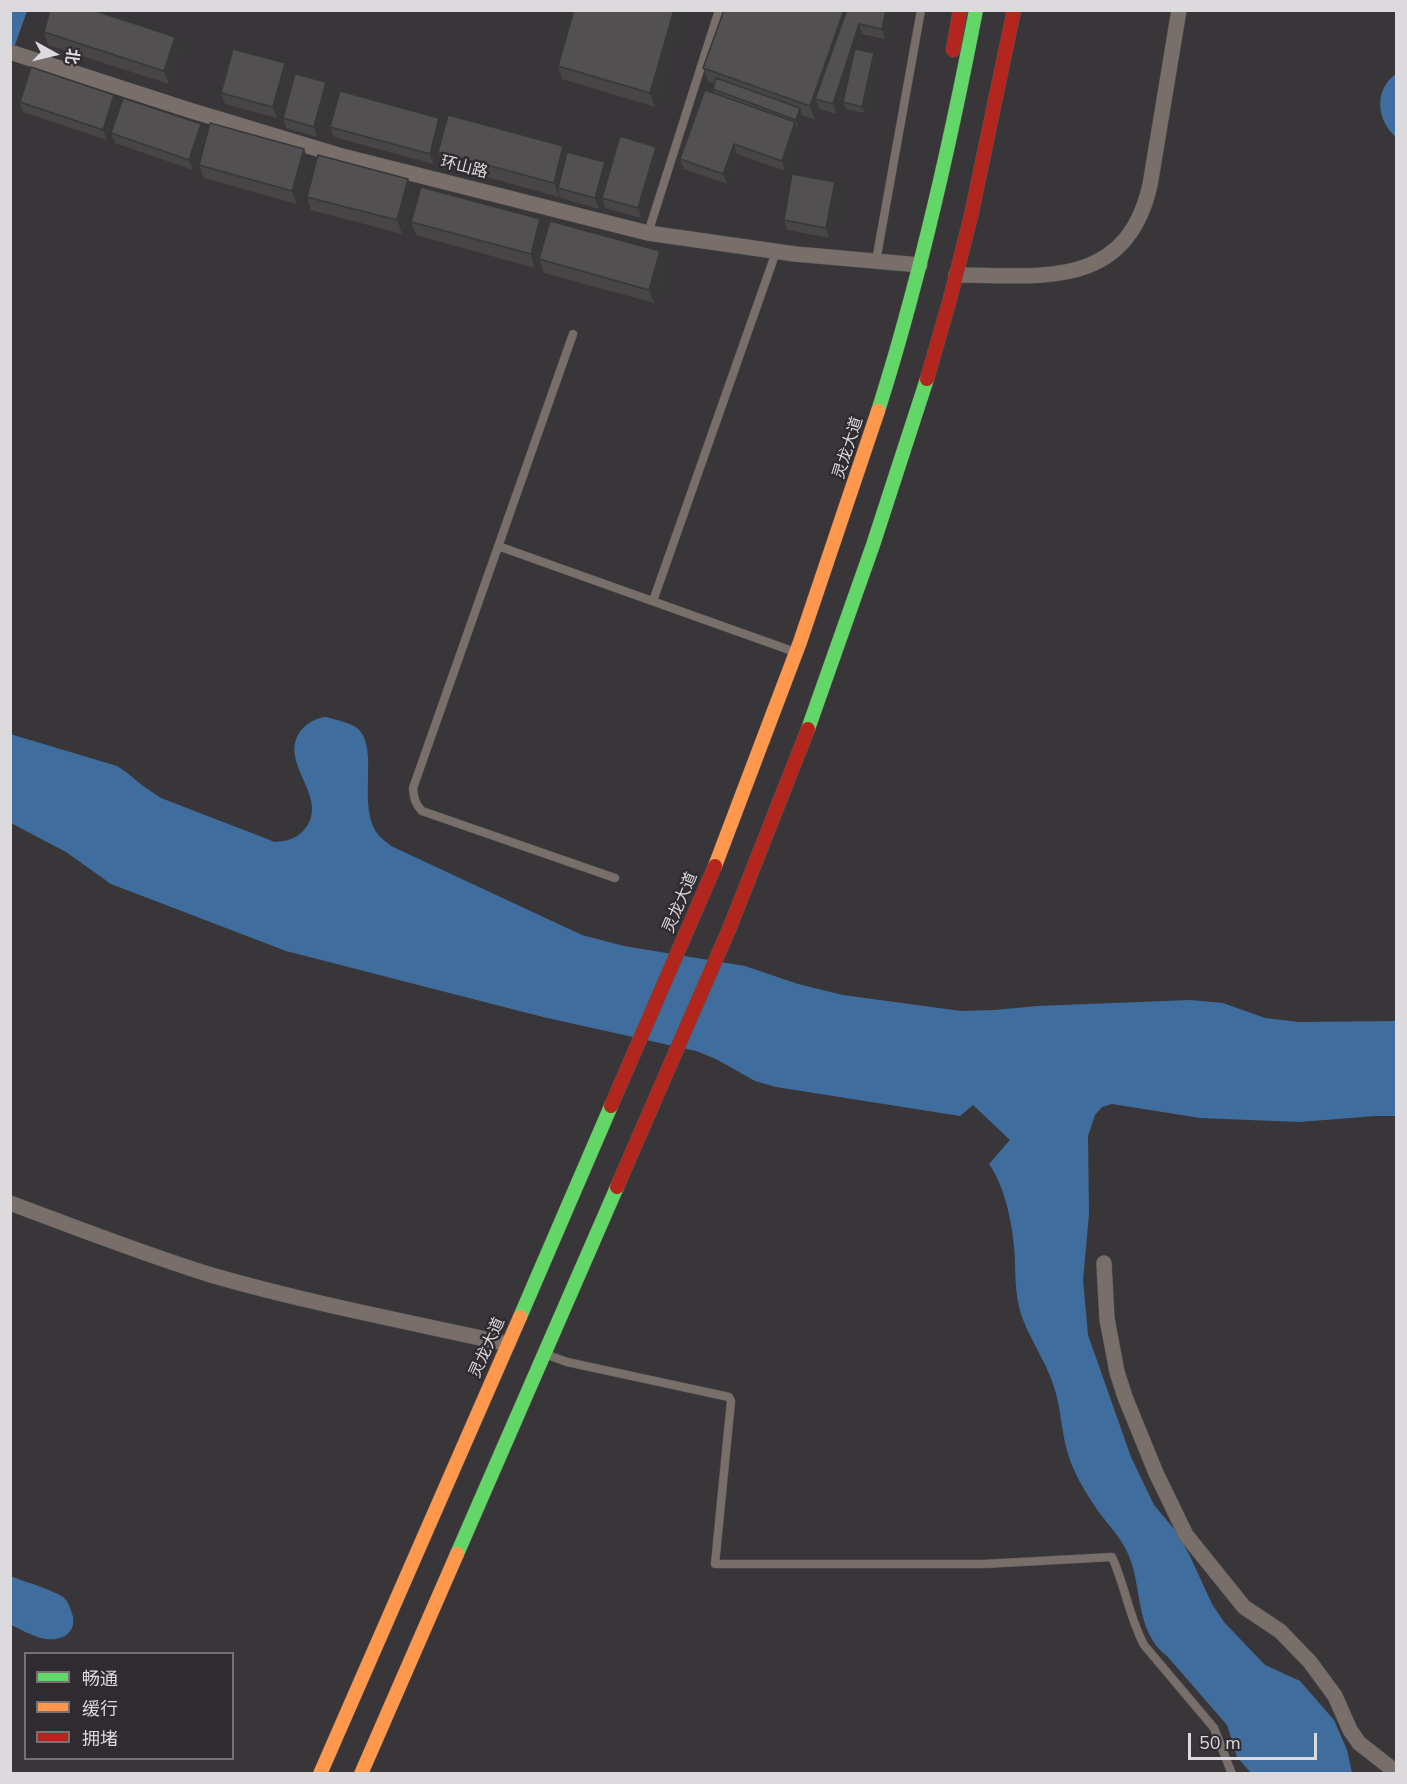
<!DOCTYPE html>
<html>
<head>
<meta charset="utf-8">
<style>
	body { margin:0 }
	#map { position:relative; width:1407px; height:1784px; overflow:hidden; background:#393639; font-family:"Nunito Sans","Noto Sans SC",sans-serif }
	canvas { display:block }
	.frame { position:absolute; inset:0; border:12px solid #dddadd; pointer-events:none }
	.legend { position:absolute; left:24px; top:1652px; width:210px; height:108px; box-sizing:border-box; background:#2f2b30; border:2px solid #757175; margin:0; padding:8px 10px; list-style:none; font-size:18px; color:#dddadd }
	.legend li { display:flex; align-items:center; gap:12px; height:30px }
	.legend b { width:30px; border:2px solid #757175 }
	.north { position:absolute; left:24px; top:24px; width:60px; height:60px; -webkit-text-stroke:4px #2f2b30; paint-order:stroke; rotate:98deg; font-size:16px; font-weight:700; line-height:24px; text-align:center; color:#dddadd }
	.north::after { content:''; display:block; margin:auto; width:21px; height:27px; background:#dddadd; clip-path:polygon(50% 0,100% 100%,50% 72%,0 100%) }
	.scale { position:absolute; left:1188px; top:1733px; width:129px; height:27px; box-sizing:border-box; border:3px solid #dddadd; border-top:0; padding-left:8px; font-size:18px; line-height:21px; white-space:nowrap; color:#dddadd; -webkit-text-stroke:4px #2f2b30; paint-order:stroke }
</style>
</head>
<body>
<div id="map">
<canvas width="1407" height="1784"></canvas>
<div class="frame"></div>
<ul class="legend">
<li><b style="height:8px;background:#63d668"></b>畅通</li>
<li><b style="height:8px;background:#ff974d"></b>缓行</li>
<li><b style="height:8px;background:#b3261e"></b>拥堵</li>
</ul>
<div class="north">北</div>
<div class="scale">50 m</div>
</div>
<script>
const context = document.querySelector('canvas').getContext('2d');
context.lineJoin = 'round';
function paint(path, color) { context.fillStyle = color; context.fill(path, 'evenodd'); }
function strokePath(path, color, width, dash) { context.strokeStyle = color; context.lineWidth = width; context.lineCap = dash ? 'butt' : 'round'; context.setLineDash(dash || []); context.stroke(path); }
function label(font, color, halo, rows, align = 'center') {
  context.font = font + ' "Nunito Sans","Noto Sans SC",sans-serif'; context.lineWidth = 5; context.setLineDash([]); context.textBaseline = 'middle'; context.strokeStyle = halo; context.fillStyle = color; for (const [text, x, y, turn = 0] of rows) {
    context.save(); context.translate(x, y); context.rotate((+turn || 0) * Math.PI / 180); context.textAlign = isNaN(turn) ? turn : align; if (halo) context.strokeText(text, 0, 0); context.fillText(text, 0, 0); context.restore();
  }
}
paint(new Path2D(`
	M11 11H27L11 56Z
	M1396 74V137C1376 120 1374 89 1396 74Z
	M326 717C336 720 349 722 357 728 380 747 357 804 377 833 380 838 387 842 391 846L582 935 624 946 745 966 798 984 843 995 961 1011 994 1010 1038 1006 1190 1000 1223 1003 1265 1018 1299 1022 1396 1021V1116H1376L1299 1122 1200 1118 1112 1104 1102 1107 1095 1115 1088 1136 1089 1214 1083 1280 1088 1335 1131 1457 1154 1505 1175 1530 1189 1554 1212 1604 1224 1622 1265 1665 1300 1681 1334 1720 1347 1750 1352 1773H1251L1237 1757 1227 1725 1167 1656C1135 1631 1143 1591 1129 1556 1122 1538 1107 1524 1096 1508 1086 1493 1076 1477 1070 1460 1061 1436 1062 1409 1053 1384 1045 1360 1029 1338 1021 1314 1014 1292 1016 1269 1014 1246 1012 1221 1004 1185 989 1164L1010 1140 973 1105 960 1116 776 1087 755 1081 716 1059 696 1051 543 1017 286 951 111 884 66 852 11 823 10 734 117 766 126 772 143 786 161 798 275 842C287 841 296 839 304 830 325 806 299 780 295 756 291 735 307 719 326 717Z
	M10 1576C23 1581 53 1590 63 1597 69 1602 71 1610 73 1617 76 1637 56 1642 41 1638 30 1635 20 1629 11 1625Z`), '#3f6e9e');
const lane = new Path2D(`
	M648 233 719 10
	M876 261 921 10
	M573 334 413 788C414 798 415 804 422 811L615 878
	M498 546 795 652
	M653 601 776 252
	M545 1354 567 1362 729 1397 731 1401 715 1564H984L1112 1557C1125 1585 1129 1617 1144 1645L1214 1728 1232 1774`);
const street = new Path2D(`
	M10 52 189 110 338 155 648 233 795 254 920 265
	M956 275C1040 275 1126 291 1150 185L1179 10
	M10 1203C77 1228 143 1254 211 1275 308 1303 409 1322 508 1344
	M1104 1263 1107 1319 1117 1372 1125 1397 1156 1473 1186 1535 1244 1607 1280 1631 1310 1662 1335 1696 1350 1730 1359 1743 1396 1772`);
const fast = new Path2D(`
	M878 411C920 279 950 145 976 10
	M808 729 873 545 927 379
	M520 1317 611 1106
	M457 1554 617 1187`);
const slow = new Path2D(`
	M715 866 800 642 878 411
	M320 1774 520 1317
	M361 1774 457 1554`);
const jam = new Path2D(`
	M953 50 960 10
	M927 379 950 299 971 216 1014 10
	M611 1106 715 866
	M617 1187 730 927 808 729`);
strokePath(lane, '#565456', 9);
strokePath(street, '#565456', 16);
strokePath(fast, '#565456', 15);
strokePath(slow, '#565456', 15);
strokePath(jam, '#565456', 15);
strokePath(lane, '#786f6a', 8);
strokePath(street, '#786f6a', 15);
strokePath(fast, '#63d668', 14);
strokePath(slow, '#ff974d', 14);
strokePath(jam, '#b3261e', 14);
paint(new Path2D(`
	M724 10H891L885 39 862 34 857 50 877 60 865 113 846 109 843 102 850 71 836 114 819 109 815 120 802 115 798 126H796L799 133 785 171 737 154 727 184 684 169 680 159 714 93 713 89 715 84 708 81 703 68Z
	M680 22 655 107 562 79 558 66Z
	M44 32 175 37 180 50 169 84 48 45Z
	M289 73 277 118 225 104 221 93Z
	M326 82 329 92 317 137 286 128 283 118Z
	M20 102 118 105 107 140 23 112Z
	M201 124 205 135 193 170 115 143 111 133Z
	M330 127 443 128 433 164 334 137Z
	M438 152 566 155 605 162 609 172 603 192 659 157 641 218 605 208 602 198 599 209 561 198 559 194V197L443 165Z
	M309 163 297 204 204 178 199 165Z
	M835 182 838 193 829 238 787 230 784 220Z
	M413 192 402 234 311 210 307 197Z
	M411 222 545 232 535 268 416 235Z
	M660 251 665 265 654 303 544 273 539 259Z`), '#474546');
paint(new Path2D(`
	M674 10H676L680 22 655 107 650 93Z
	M844 10H854L815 99 819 109 815 120 810 106Z
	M886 10H891L885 39 882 29Z
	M859 24 862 34 836 114 833 104Z
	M175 37 180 50 169 84 164 71Z
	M874 53 877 60 865 113 862 107Z
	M285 63 289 73 277 118 273 107Z
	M326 82 329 92 317 137 314 127Z
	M114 95 118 105 107 140 103 130Z
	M800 108 802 115 798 126 796 120Z
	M439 118 443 128 433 164 430 154Z
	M795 122 799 133 785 171 782 161Z
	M201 124 205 135 193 170 189 160Z
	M734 144 737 154 727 184 723 174Z
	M563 146 568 160 558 188 559 194V197L554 183Z
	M656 147 659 157 641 218 638 208Z
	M304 149 309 163 297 204 292 191Z
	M605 162 609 172 599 209 595 198Z
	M408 179 413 192 402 234 397 220Z
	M835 182 838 193 829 238 826 228Z
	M540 219 545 232 535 268 531 254Z
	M660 251 665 265 654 303 649 290Z`), '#393839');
const building = new Path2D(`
	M50 10H93L175 37 164 71 44 32Z
	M574 10H674L650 93 558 66Z
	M724 10H844L810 106 703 68Z
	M847 10H886L882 29 859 24 833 104 815 99Z
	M233 49 285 63 273 107 221 93Z
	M855 49 874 53 862 107 843 102Z
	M31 67 114 95 103 130 20 102Z
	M295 74 326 82 314 127 283 118Z
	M716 78 800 108 796 120 713 89Z
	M705 90 795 122 782 161 734 144 723 174 680 159Z
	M340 91 439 118 430 154 330 127Z
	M123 98 201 124 189 160 111 133Z
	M448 115 563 146 554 183 438 152Z
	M210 123 304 149 292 191 199 165Z
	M620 136 656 147 638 208 602 198Z
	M567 152 605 162 595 198 558 188Z
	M318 155 408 179 397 220 307 197Z
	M792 174 835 182 826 228 784 220Z
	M421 187 540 219 531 254 411 222Z
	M550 221 660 251 649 290 539 259Z`);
paint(building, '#525051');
strokePath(building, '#393839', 1.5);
label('16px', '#dddadd', '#2f2b30', [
	["环山路",464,168,14],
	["灵龙大道",849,448,-72],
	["灵龙大道",681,903,-67],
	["灵龙大道",488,1348,-66]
]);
</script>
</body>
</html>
